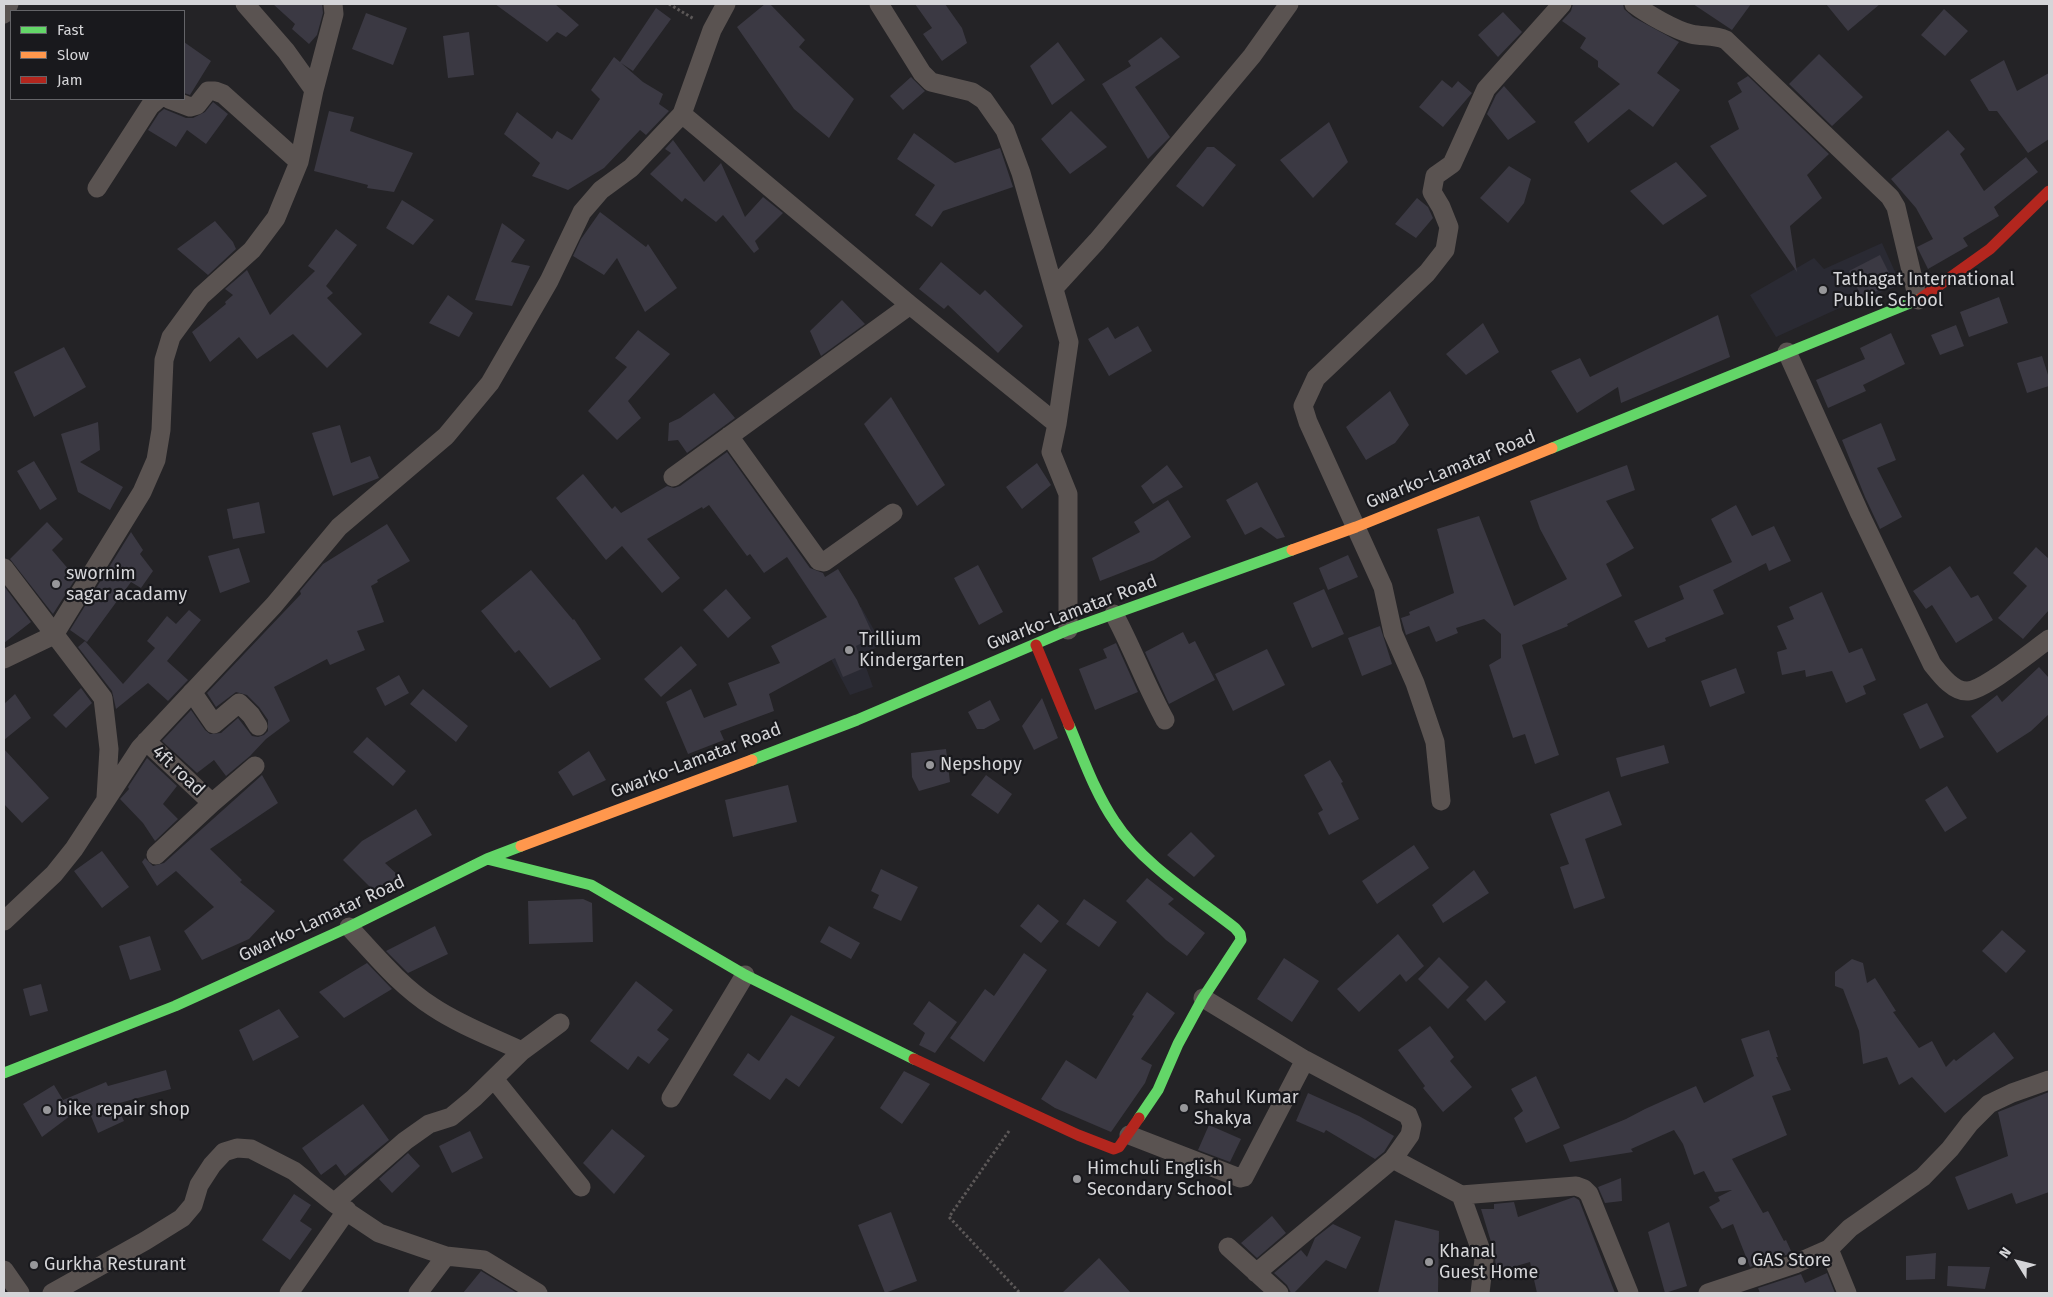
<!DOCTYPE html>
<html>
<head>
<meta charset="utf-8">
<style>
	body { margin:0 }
	#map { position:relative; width:2053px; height:1297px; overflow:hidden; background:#242326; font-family:"Fira Sans",sans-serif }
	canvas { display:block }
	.frame { position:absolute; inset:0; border:5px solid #d5d5d8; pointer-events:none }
	.legend { position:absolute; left:10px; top:10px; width:175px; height:90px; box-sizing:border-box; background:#19191d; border:1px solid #646468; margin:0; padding:6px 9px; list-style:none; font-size:15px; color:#d5d5d8 }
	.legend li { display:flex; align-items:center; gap:10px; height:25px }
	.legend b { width:25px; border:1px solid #646468 }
	.north { position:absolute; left:1993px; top:1237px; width:50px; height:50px; -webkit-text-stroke:4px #19191d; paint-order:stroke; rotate:306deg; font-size:14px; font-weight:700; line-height:20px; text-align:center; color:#d5d5d8 }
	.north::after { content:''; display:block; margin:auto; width:18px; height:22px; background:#d5d5d8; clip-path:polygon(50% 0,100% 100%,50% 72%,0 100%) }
</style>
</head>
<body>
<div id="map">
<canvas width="2053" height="1297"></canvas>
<div class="frame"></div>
<ul class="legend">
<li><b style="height:6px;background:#63d668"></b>Fast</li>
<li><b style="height:6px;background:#ff974d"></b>Slow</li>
<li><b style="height:6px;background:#b3261e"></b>Jam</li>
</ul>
<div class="north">N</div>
</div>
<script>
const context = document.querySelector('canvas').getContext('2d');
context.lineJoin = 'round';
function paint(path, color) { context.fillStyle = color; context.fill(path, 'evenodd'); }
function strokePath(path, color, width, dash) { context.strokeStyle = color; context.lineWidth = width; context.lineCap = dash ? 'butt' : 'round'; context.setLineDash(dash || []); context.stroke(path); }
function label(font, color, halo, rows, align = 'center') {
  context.font = font + ' "Fira Sans",sans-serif'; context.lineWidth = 4.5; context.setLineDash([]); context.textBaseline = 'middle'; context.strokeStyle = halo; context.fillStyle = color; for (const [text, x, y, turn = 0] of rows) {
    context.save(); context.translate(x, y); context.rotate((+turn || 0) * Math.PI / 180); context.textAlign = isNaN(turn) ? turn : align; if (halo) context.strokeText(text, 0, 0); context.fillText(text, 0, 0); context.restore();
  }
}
paint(new Path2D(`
	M1882 243 1901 285 1844 306 1776 337 1750 295 1814 258 1824 269Z
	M861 607 882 644 862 656 873 687 850 695 814 627Z`), '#2a2a33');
paint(new Path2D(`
	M273 4H322L323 13 317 35 309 44 292 29 295 24Z
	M495 4H555L579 25 566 37 557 32 547 42Z
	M765 4H770L805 40 799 47 854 99 829 138 794 109 737 27Z
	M915 4H945L962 28 967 43 942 61 923 34 932 28Z
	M1573 4H1623L1624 9 1633 17 1679 42 1657 73 1680 90 1653 127 1629 109 1588 143 1574 122 1620 84 1598 67V61L1580 48 1586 38 1562 21 1571 11Z
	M1693 4H1751L1732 30Z
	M1826 4H1880L1848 31Z
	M656 8 671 19 633 71 621 63 643 82 663 94 659 104 669 111 646 135 640 130 604 168 568 190 532 176 540 163 504 134 517 112 552 139 557 131 572 140 600 99 591 90 614 57 620 62Z
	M1944 9 1968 31 1945 56 1921 35Z
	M1503 12 1522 32 1498 57 1478 35Z
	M366 13 407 28 393 65 352 49Z
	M469 32 474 75 448 78 443 36Z
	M1161 37 1180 57 1135 87 1170 137 1148 159 1102 84 1131 66 1128 61Z
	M184 42 211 61 190 95 184 93Z
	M1058 42 1085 80 1052 105 1030 66Z
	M1819 54 1863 97 1832 126 1789 84Z
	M2004 60 2017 91 2049 73V139L2028 153 1997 111H1989L1970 80Z
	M1748 76 1829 154 1807 175 1822 198 1790 226 1797 272 1710 146 1739 129 1728 101 1742 92 1737 83Z
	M911 77 925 91 903 110 890 96Z
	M1442 80 1452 88 1458 81 1472 93 1443 127 1419 107Z
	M1504 86 1536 122 1508 140 1487 114 1496 95Z
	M213 102 228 114 206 144 187 130 176 147 148 130 159 113 164 109 186 118H193L205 112Z
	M329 111 354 117 350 131 413 153 394 192 367 188 368 185 314 171Z
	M1071 111 1107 147 1070 174 1041 139Z
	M1329 122 1348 162 1313 198 1280 160Z
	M1948 130 1965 149 1960 154 1984 191 2026 157 2038 172 1994 207 1999 216 1963 238 1968 246 1928 269 1917 247 1933 239 1916 208 1891 179Z
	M914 133 955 163 1000 148 1013 187 943 211 932 227 915 215 935 185 897 159Z
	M673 140 704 182 721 163 745 217 763 197 783 213 755 241 759 249 754 253 723 215 716 222 685 198 682 202 650 174 671 153 665 149Z
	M1207 147H1214L1236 165 1203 207 1176 186Z
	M1676 162 1707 196 1663 225 1630 191Z
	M1509 166 1531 179 1524 203 1508 223 1480 198Z
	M1417 198 1428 207 1433 218 1416 238 1395 224Z
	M402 200 434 220 413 245 386 228Z
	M600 212 646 247 648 244 677 288 645 312 617 258 604 275 573 256 581 239Z
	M215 221 233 242 236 249 208 275 177 249Z
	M502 223 525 240 511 262 530 266 512 306 475 300Z
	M336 229 357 245 326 286 333 293 327 298 362 334 327 368 293 334 257 359 239 337 210 362 192 332 226 304 225 302 233 295 225 289 247 270 270 315 315 271 308 266Z
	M1880 255 1894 283 1862 298 1849 271Z
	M941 262 980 295 985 290 1023 326 998 353 948 305 944 309 919 289Z
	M448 295 473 313 459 337 429 323Z
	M1999 297 2008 323 1969 337 1960 312Z
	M842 300 865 324 821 356 810 331Z
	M1718 315 1730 357 1621 403 1618 387 1577 413 1551 371 1580 358 1590 377Z
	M1483 323 1499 352 1466 375 1446 354Z
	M1956 325 1964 346 1940 355 1931 335Z
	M1138 326 1152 351 1109 376 1088 339 1108 327 1115 339Z
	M638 330 670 354 628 401 641 418 617 440 588 411 627 367 615 358Z
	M1891 333 1905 364 1863 385 1866 391 1828 408 1816 380 1865 359 1860 348Z
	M64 347 86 387 34 417 14 372Z
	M2042 356 2049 378V386L2027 393 2017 363Z
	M1390 391 1409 425 1395 443 1366 460 1346 427Z
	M714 393 735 418 687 453 678 440 668 441 669 423 680 418Z
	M891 397 945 485 917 506 864 424Z
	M98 422 100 450 80 462 123 487 110 510 78 492 61 434Z
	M1881 423 1896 460 1877 468 1902 517 1880 529 1865 497 1842 440Z
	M340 425 351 463 370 456 379 478 333 496 312 433Z
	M727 452 810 568 823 573 825 577 838 569 857 600 874 637 856 646 864 668 843 677 835 658 769 694 774 711 720 731 724 740 688 754 666 702 691 689 704 718 737 705 728 683 780 663 771 646 827 617 787 557 764 573 750 554 747 556 709 505 703 509 702 507 647 539 680 578 662 593 622 546 606 560 556 498 583 474 612 509 615 506 621 513 667 486 674 488 680 486Z
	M34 461 57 499 40 510 17 471Z
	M1037 463 1051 485 1022 509 1006 487Z
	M1167 465 1183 487 1153 504 1141 486Z
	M1627 465 1635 490 1606 501 1634 548 1606 564 1622 596 1567 624 1568 626 1522 645 1559 755 1535 764 1525 734 1513 738 1489 665 1501 658V634L1484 619 1456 628 1458 633 1436 642 1429 626 1406 635 1401 618 1410 615 1409 612 1454 593 1437 529 1479 516 1514 606 1567 579 1540 529 1530 501Z
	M1257 482 1285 537 1277 539 1261 527 1245 535 1226 500Z
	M1168 500 1191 537 1154 560 1100 581 1092 558 1140 532 1134 522Z
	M259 502 265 533 233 539 227 509Z
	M1736 505 1752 536 1774 526 1791 561 1769 571 1766 563 1713 590 1724 614 1665 638 1666 641 1648 648 1634 621 1684 599 1679 586 1732 562 1711 519Z
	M47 522 63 539 52 550 76 578 53 614 10 559Z
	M387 524 410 561 377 580 378 582 371 586 384 622 357 631 365 650 330 665 327 659 274 687 290 721 266 739 250 756 226 776 214 760 197 773 162 741 191 710 205 730 210 734 221 733 238 718 252 736 258 737 264 735 268 731V720L259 707 247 695 236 692 216 707 207 693 301 594 300 591 323 564Z
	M131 532 143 550 140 554 153 571 141 588 131 582 87 642 70 630Z
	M2036 547 2049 559V610L2023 639 1998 618 2027 586 2013 573Z
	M239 548 250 582 220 593 208 556Z
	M1348 555 1358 577 1328 590 1319 568Z
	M978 565 1003 612 979 625 954 578Z
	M1950 566 1971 598 1978 595 1993 620 1956 643 1932 605 1926 609 1913 591Z
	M531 570 573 620 574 619 601 659 550 688 519 650 515 653 481 611Z
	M4 586 31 622 4 643Z
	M726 589 751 618 728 638 703 610Z
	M1324 589 1344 634 1312 648 1293 603Z
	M1822 592 1849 653 1862 648 1876 680 1863 686 1866 694 1846 703 1832 671 1806 677 1805 670 1782 675 1777 652 1787 649 1777 626 1794 619 1789 607Z
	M189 610 201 620 167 661 188 680 168 701 148 683 116 709 112 691 78 647 85 641 123 684 155 648 147 641 167 616 176 624Z
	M1380 626 1392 664 1362 676 1348 638Z
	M1183 632 1189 644 1195 641 1215 680 1169 704 1145 652Z
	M1116 643 1138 692 1095 710 1079 669 1107 658 1103 649Z
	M681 646 697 665 661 697 644 679Z
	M1267 649 1285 685 1233 711 1215 674Z
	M2039 667 2049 678V714L2031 731 1997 753 1971 716 1997 695 2002 702Z
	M1736 668 1745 693 1710 707 1701 681Z
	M399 675 409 693 385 706 376 688Z
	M81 688 92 703 66 728 53 715Z
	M423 689 468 726 456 742 410 704Z
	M15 694 31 718 4 740V704Z
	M1042 698 1058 738 1034 750 1022 726Z
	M990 700 1000 720 984 729H977L968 712Z
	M1927 703 1944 737 1920 749 1903 714Z
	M367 737 406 771 393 786 353 752Z
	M1664 745 1669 763 1621 777 1616 758Z
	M4 749 49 798 22 823 4 804Z
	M946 749 950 782 919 791 912 777 911 753Z
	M589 751 606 780 573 796 558 772Z
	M147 758 177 786 163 804 178 819 155 841 143 823 120 799 129 789 128 787Z
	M1330 760 1343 782 1341 783 1359 819 1329 835 1318 813 1323 810 1304 775Z
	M262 775 278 803 210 849 242 880 240 882 275 911 249 939 202 960 184 931 214 907 176 871 157 886 142 862 145 858 153 866 164 863Z
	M986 775 1012 794 998 814 971 795Z
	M788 785 797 822 733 837 725 800Z
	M1947 786 1967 818 1945 832 1925 800Z
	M1609 791 1622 825 1585 839 1605 898 1574 909 1560 867 1569 864 1550 814Z
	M416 809 432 835 385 863 400 877 379 896 343 860 362 841Z
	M1191 832 1215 856 1194 877 1167 855Z
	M1414 845 1429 868 1377 904 1362 881Z
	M102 851 129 887 102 908 74 871Z
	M881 869 918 887 901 921 873 908 879 895 871 891Z
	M1474 870 1489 893 1443 923 1432 905Z
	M1147 878 1174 899 1168 904 1205 933 1187 956 1166 940 1126 901Z
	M583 899 592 903 593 942 529 944 528 901Z
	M1084 899 1117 922 1099 947 1066 924Z
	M1038 904 1059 921 1041 943 1020 926Z
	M435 926 448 954 408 973 386 951Z
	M829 926 860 943 851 959 820 942Z
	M2002 930 2026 951 2006 973 1982 951Z
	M1398 934 1424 966 1406 982 1400 974 1359 1012 1337 989Z
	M150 936 161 970 130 980 119 946Z
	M1024 953 1047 970 984 1062 950 1038 985 989 994 996Z
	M1439 957 1469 987 1448 1009 1418 979Z
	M1284 958 1319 981 1292 1022 1257 999Z
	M1852 959 1863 963 1867 983 1875 978 1896 1011 1893 1012 1919 1048 1932 1041 1946 1067 1954 1059 1956 1061 1994 1032 2014 1058 1945 1113 1912 1077 1899 1085 1887 1057 1863 1064 1859 1031 1843 989 1835 986V972Z
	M367 963 392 989 344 1018 319 992Z
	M1486 980 1506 1002 1485 1021 1466 1000Z
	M636 981 673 1010 657 1030 669 1039 649 1064 638 1056 628 1070 590 1041Z
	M41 984 48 1011 30 1016 23 989Z
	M1147 992 1175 1013 1141 1059 1152 1065 1145 1083 1111 1132 1055 1108 1041 1099 1066 1060 1096 1079 1134 1016 1132 1015Z
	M929 1001 957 1022 935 1053 919 1045 925 1033 913 1024Z
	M279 1009 299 1037 253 1061 239 1030Z
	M791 1015 835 1037 799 1087 786 1078 770 1100 733 1075 748 1053 759 1061Z
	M1430 1026 1454 1057 1450 1061 1472 1087 1443 1112 1423 1088 1425 1086 1398 1050Z
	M1769 1030 1778 1057H1776L1791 1090 1772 1096 1787 1135 1732 1159 1763 1213 1768 1211 1784 1241 1786 1240 1792 1253 1750 1267 1733 1224 1722 1229 1709 1207 1720 1201 1718 1197 1732 1190 1715 1192 1704 1171 1694 1175 1683 1144 1674 1130 1631 1149 1633 1152 1570 1162 1563 1145 1626 1119 1645 1109 1696 1086 1704 1103 1754 1076 1741 1039Z
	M166 1070 171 1089 116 1104 124 1121 98 1133 86 1104 42 1137 23 1104 54 1085 63 1100 106 1082 108 1086Z
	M904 1071 930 1084 902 1124 880 1108Z
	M1536 1076 1560 1128 1526 1143 1514 1118 1523 1111 1511 1089Z
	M2049 1092V1192L2016 1204 2012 1193 1968 1210 1955 1177 2008 1156 1998 1112Z
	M1308 1093 1359 1116 1394 1136 1384 1152 1375 1159 1326 1130 1324 1133 1296 1121Z
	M363 1104 389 1140 345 1176 336 1164 321 1175 302 1148Z
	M1209 1125 1241 1139 1230 1162 1198 1150Z
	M612 1129 645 1156 614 1194 583 1163Z
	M470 1131 483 1158 452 1173 439 1146Z
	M408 1153 420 1166 392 1193 379 1179Z
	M1621 1178 1622 1201 1605 1203 1598 1187Z
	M294 1194 311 1205 300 1221 312 1229 290 1260 262 1240Z
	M1574 1197 1579 1200 1615 1293H1537L1530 1262 1496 1272 1495 1255 1481 1209H1494V1204L1514 1202 1518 1217Z
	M891 1212 917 1281 885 1293 858 1225Z
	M1272 1216 1286 1233 1257 1258 1241 1243Z
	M1395 1220 1439 1231 1438 1293H1378Z
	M1669 1222 1687 1286 1665 1293 1648 1232Z
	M1333 1224 1361 1237 1346 1269 1326 1260 1294 1293H1291L1287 1285 1274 1273 1301 1250 1307 1257 1315 1238Z
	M1936 1253 1935 1279 1906 1280V1256Z
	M1099 1258 1131 1293H1062Z
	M1948 1266 1990 1267 1985 1289 1947 1286Z
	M481 1271 517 1293H463Z
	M1827 1273 1835 1293H1760L1758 1288 1801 1274 1805 1283Z`), '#3b3943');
strokePath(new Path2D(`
	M669 4 694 19
	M1009 1131 949 1217 1020 1293`), '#5c5858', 3, [2.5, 2.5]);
strokePath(new Path2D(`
	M245 4 286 51 314 90
	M879 4 922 73 931 82 972 92 984 100 1005 130 1021 173 1069 342 1057 424 1051 452 1068 494V630
	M1634 4C1647 14 1675 30 1691 34 1703 37 1714 34 1726 40L1890 197 1896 207 1918 300
	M4 14 9 4
	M169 99 190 107 197 105 208 91H215L223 94 299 162
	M682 114 910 305 1057 424
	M97 188 150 106 158 99
	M1054 288 1097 241 1252 56 1289 4
	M1787 352 1860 514 1932 664C1940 674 1953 692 1968 691 1986 689 2032 651 2049 639
	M729 436 819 561 824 562 893 513
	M673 477 910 305
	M4 568 103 698 109 749 106 797
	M1114 614C1133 649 1146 686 1165 720
	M4 659 54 635 142 492 156 460 161 430 164 360 171 337 201 296 252 250 276 218 299 162 314 90 334 14 333 4
	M192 692 214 724 239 703 251 715 258 726
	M146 741 212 803 255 766
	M1441 801 1435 742 1415 683 1393 633 1383 587 1308 422 1303 406 1316 378 1427 273 1445 250 1449 227 1441 207 1432 192 1435 176 1452 164 1486 89 1562 4
	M156 855 212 803
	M4 921 54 874 74 849 140 748 274 605 339 527 446 436 490 383 549 281 582 212 601 190 631 168 682 114 712 30 726 4
	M349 927C375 955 400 986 433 1007 460 1025 492 1037 522 1051
	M1203 998 1305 1060 1408 1115 1412 1125 1410 1135 1393 1159 1256 1273
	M494 1079 581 1187
	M671 1098 745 975
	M1129 1135 1240 1178 1244 1177 1305 1060
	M1393 1159 1461 1195 1576 1186 1584 1189 1589 1194 1629 1293
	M1461 1195 1484 1259 1480 1293
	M334 1203 405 1141 429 1124 451 1117 474 1098 522 1051 560 1023
	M1228 1247 1279 1293
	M1829 1249 1847 1293
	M4 1270 20 1293
	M52 1293 145 1241 182 1218 193 1205 199 1185 212 1165 224 1152 237 1148 251 1149 294 1171 334 1203 379 1233 446 1256 484 1260 538 1293
	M289 1293 347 1210
	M418 1293 446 1256
	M1708 1293 1795 1264 1829 1249 1850 1228 1923 1177 1950 1149 1970 1123 1989 1104 2012 1093 2049 1080`), '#5a5351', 19);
strokePath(new Path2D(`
	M1552 448 1920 299
	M1069 725C1083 758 1095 793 1115 822 1141 863 1197 898 1235 928L1240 934 1241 940 1203 998 1178 1044 1158 1090 1139 1118
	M752 760 857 720 1068 630 1292 550
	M487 859 591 885 745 975 914 1059
	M4 1073 175 1006 349 927 487 859 521 846`), '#63d668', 11);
strokePath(new Path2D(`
	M1292 550 1356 527 1552 448
	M521 846 752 760`), '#ff974d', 11);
strokePath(new Path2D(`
	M1920 299 1990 249 2049 191
	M1036 645 1069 725
	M914 1059 1078 1135 1114 1149 1119 1147 1139 1118`), '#b3261e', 11);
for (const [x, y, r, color] of [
	[1823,290,5,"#97979a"],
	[56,584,5,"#97979a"],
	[849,650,5,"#97979a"],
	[930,765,5,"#97979a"],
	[1184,1108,5,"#97979a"],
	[47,1110,5,"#97979a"],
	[1077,1179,5,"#97979a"],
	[1742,1261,5,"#97979a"],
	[1429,1262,5,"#97979a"],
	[34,1265,5,"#97979a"]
]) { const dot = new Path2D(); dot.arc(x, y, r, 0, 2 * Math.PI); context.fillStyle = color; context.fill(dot); strokePath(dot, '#19191d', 2); }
label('18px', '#d5d5d8', '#19191d', [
	["Tathagat International",1833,280],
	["Public School",1833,301],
	["swornim",66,574],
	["sagar acadamy",66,595],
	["Trillium",859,640],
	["Kindergarten",859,661],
	["Nepshopy",940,765],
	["Rahul Kumar",1194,1098],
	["Shakya",1194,1119],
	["bike repair shop",57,1110],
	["Himchuli English",1087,1169],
	["Secondary School",1087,1190],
	["Khanal",1439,1252],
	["Guest Home",1439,1273],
	["GAS Store",1752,1261],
	["Gurkha Resturant",44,1265]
], 'left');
label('18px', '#d5d5d8', '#19191d', [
	["Gwarko-Lamatar Road",1451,470,-22],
	["Gwarko-Lamatar Road",1072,613,-21],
	["Gwarko-Lamatar Road",696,761,-21],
	["4ft road",178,771,43],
	["Gwarko-Lamatar Road",322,919,-25]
]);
</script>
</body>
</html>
